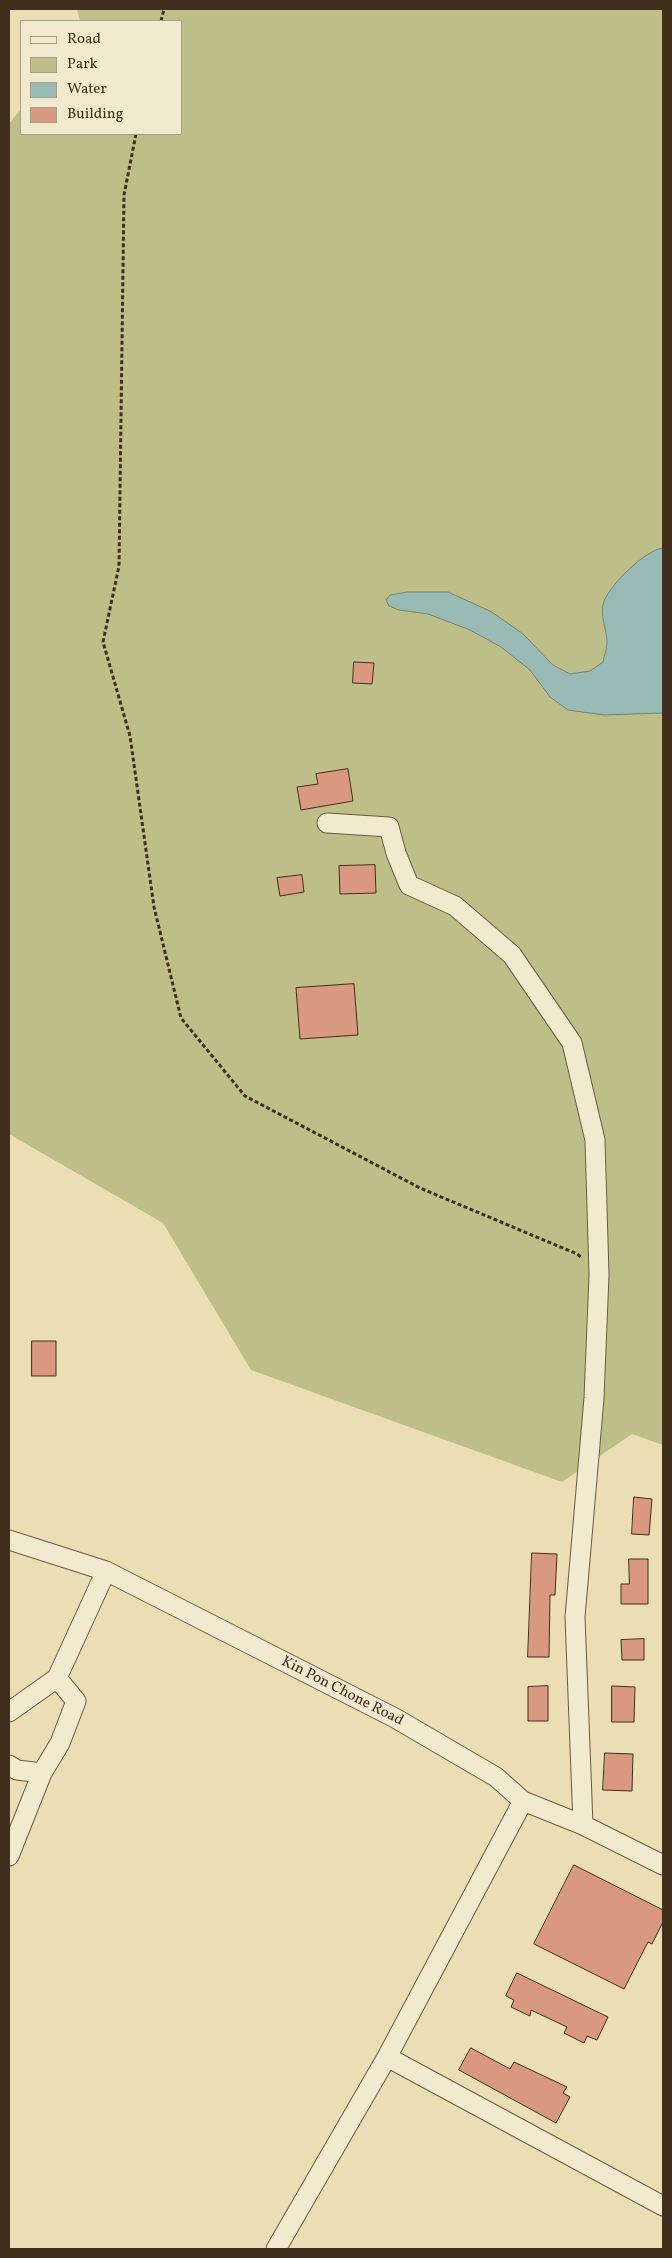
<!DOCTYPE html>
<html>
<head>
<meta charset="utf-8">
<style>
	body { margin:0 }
	#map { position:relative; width:672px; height:2258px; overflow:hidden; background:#ebdeb5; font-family:Vollkorn,serif }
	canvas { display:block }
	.frame { position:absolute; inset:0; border:10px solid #402f1d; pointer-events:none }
	.legend { position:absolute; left:20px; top:20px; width:162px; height:115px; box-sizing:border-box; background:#f2eacf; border:1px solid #ab9f88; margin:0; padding:6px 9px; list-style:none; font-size:15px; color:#402f1d }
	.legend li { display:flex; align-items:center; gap:10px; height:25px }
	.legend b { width:25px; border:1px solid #ab9f88 }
</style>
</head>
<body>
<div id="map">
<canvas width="672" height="2258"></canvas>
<div class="frame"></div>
<ul class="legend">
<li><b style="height:6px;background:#f2eacf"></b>Road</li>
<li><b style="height:14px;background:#bebf88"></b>Park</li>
<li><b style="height:14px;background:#9abbb5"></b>Water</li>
<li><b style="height:14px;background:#d99880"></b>Building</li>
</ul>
</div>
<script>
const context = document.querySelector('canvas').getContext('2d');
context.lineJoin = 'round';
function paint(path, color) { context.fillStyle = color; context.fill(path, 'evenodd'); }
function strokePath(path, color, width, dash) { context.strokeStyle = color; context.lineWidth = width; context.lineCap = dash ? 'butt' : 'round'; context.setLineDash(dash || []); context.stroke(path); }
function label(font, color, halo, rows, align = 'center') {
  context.font = font + ' Vollkorn,serif'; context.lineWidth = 4; context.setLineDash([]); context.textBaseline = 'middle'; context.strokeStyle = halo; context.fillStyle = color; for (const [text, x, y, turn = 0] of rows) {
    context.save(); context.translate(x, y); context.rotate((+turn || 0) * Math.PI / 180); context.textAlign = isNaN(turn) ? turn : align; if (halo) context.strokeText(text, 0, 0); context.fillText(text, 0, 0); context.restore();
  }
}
paint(new Path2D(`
	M77 9H663V1445L632 1434 562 1482 251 1370 163 1223 9 1134V124L21 109V134H181V21H80Z`), '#bebf88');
const water = new Path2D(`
	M663 548V713L604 715 568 710 550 697 530 670 501 647 470 630 428 614 399 610 389 606 386 600 390 595 407 592H448L492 612 523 634 553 665 570 674 590 671 603 662C604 656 607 649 607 643 607 629 599 615 604 601 611 584 645 550 663 548Z`);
paint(water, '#9abbb5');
strokePath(water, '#768378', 1);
const building = new Path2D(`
	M354 662 374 663 372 684 353 683Z
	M348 769 353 801 301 810 297 787 318 784 316 774Z
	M375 865 376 893 340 894 339 866Z
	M302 875 304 892 280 896 277 878Z
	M354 984 358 1035 300 1039 296 988Z
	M32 1341H56V1376H32Z
	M634 1497 652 1499 649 1535 632 1534Z
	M532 1553 557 1554 555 1595H550L549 1657H528Z
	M629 1559H648V1604H621V1584H629Z
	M644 1639V1660H622L621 1640Z
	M548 1686V1721H528V1687Z
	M612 1686 635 1687 634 1722H612Z
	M605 1753 633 1754 632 1791 603 1790Z
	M574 1865 663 1910V1922L652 1944 648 1942 624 1989 534 1944Z
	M517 1973 608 2017 597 2040 587 2036 584 2043 564 2033 567 2027 531 2010 530 2016 511 2007 514 2000 506 1996Z
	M471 2048 510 2069 514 2062 567 2087 563 2093 570 2097 556 2123 459 2070Z`);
paint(building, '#d99880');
strokePath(building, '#402f1d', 1);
const street = new Path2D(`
	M327 823 389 827 396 853 409 885 455 906 512 955 572 1043 595 1140 599 1275 594 1398 575 1617 583 1825
	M9 1540 106 1571 395 1718 496 1777 523 1801 583 1825 663 1865
	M9 1712 57 1678 106 1571
	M9 1765 17 1770 42 1773 60 1743 76 1701 57 1678
	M9 1856 42 1773
	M387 2057 663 2206
	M276 2249 387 2057 523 1801`);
strokePath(street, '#6b5b43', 21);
strokePath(new Path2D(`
	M161 21 164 9
	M136 134 124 195 119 566 103 642 130 736 154 907 181 1018 245 1096 420 1188 577 1254 581 1257`), '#402f1d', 3, [4, 2.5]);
strokePath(street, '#f2eacf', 19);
label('15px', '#402f1d', '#f2eacf', [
	["Kin Pon Chone Road",342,1692,27]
]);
</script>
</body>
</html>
